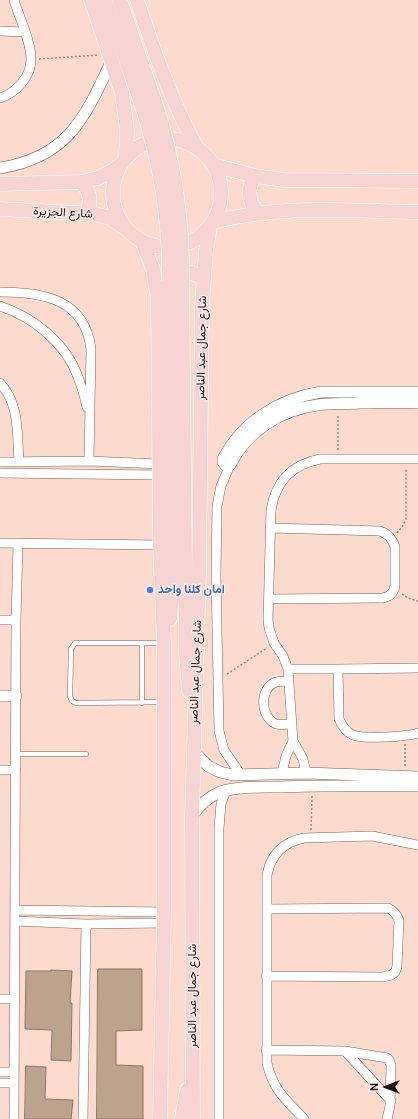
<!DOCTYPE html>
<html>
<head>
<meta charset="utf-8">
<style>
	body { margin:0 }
	#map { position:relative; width:418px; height:1119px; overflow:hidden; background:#fcdacd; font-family:"DM Sans",sans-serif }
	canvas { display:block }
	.north { position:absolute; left:366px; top:1067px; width:40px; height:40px; -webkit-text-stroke:3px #faece7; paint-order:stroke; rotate:270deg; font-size:11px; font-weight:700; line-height:16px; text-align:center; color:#1f130f }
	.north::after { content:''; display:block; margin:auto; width:14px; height:18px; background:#1f130f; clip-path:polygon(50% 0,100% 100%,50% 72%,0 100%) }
</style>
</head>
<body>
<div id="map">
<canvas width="418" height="1119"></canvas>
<div class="north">N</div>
</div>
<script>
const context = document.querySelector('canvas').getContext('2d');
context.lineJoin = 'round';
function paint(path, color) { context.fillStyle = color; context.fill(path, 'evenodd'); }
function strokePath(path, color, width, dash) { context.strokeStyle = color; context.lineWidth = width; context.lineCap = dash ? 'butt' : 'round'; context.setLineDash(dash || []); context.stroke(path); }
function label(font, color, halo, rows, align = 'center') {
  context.font = font + ' "DM Sans",Vazirmatn,sans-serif'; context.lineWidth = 3; context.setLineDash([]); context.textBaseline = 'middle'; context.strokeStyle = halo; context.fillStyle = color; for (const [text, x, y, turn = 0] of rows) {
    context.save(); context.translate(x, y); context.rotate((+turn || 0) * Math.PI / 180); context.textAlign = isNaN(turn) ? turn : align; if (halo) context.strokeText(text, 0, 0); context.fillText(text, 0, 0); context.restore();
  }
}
const building = new Path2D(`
	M98 969H142V1030L116 1031V1065L143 1066V1119H97Z
	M51 970 72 971 70 1003H72L71 1061 51 1060 52 1030 25 1029 26 971H51Z
	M26 1066 46 1067 45 1099 73 1100 71 1119H25Z`);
paint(building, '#bba38d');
strokePath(building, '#8d7661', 1);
const service = new Path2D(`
	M142 643V703
	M162 643H75L71 649 70 696 72 701 76 703 163 702
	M16 754H86`);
const minor = new Path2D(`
	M0 31 24 32
	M0 98C16 93 31 77 31 59 31 41 19 17 14 0
	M0 292C43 292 85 299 91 349L89 461
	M0 306C33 317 66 343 78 377 82 387 85 397 87 407
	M0 383C20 404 17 435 19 462
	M0 462 89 461 160 464
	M230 465 221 486 217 506 216 577 219 731 224 750 241 775
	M0 473 160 475
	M0 543 160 545
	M269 599 382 598C390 597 394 593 395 585V547C392 538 388 534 380 531L271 528
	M0 620H16
	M288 669H338L339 719C342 726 346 732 353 735 363 739 408 737 418 733
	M338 669 418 668
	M289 681C285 681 280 681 276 682 259 688 260 717 276 724 280 725 287 724 291 724
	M0 770H16
	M282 773 286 756 293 741
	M306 773 303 759 293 741 288 669 283 656 274 643 269 628 268 619 271 510C276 481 291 465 320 459H418
	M15 910 164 912
	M15 921 86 924 164 923
	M266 976 382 977C390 976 396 975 397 966L399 920C396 914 394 911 388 908L267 909
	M0 999H15
	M266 1050 345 1051 387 1058 389 1060 391 1065 390 1106 387 1119
	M345 1051 391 1101
	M0 1072H14
	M0 1083H14
	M14 1119 16 620 18 543
	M83 1119 86 924
	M219 1119V828L221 804 226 790
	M304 1119C286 1100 273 1090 267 1063V875C271 854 283 842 304 838L372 836 418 845`);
const tertiary = new Path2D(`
	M0 168C69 157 85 117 112 60
	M418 392H321C279 399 243 421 223 459V462L226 466 230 465C247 431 280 410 317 405 331 403 346 404 360 403 379 403 399 402 418 403
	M0 696H16
	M194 752 208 766 220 772 233 775 306 773 418 777
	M192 816C199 806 208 797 220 792 239 786 260 787 280 787 326 785 372 786 418 786`);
const primary = new Path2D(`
	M91 0 122 93 127 130 126 157
	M105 0 141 103
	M120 0 154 99
	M137 0C154 51 171 100 197 148
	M113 193a54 54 0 1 1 108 0a54 54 0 1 1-108 0Z
	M213 165 255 176 284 180 418 181
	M255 176C247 188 248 201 257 212
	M81 182C90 192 92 200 87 213
	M0 184 81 182 98 178 114 170 121 164
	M0 209 95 214 110 218 124 227
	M213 222C280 204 349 211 418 212
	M142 241 153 269 158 299 160 545 164 643V912L160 1119
	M170 273C182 269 193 272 204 279
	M169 281 172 593 170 619
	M182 281 186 653 189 691
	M182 1119 187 1090
	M193 1119 192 816 199 571 202 306 206 251 210 226`);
strokePath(service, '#7e6056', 5.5);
strokePath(minor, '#7e6056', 10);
strokePath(tertiary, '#7e6056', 12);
strokePath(primary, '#fff', 15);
strokePath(new Path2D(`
	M39 59 99 55
	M338 450V414
	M397 533 402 527 406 520V468
	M402 594 408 598 418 601
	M227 674 267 648
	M405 744V768
	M311 830 312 796`), '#a0887e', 1.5, [2, 2]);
strokePath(service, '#fff', 4.5);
strokePath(minor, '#fff', 9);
strokePath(tertiary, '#fff', 11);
strokePath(primary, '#f6d4d2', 14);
const primaryBridge = new Path2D(`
	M154 99C174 158 183 219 182 281
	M141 103C160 161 170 220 169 281`);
strokePath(primaryBridge, '#fff', 15, []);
strokePath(primaryBridge, '#f6d4d2', 14);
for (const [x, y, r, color] of [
	[150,590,4,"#3f7fe0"]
]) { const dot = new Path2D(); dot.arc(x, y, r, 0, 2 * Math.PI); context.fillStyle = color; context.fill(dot); strokePath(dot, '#faece7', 1.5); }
label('12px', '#1f130f', '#faece7', [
	["شارع الجزيرة",63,213,3],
	["شارع جمال عبد الناصر",202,348,-89],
	["شارع جمال عبد الناصر",196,672,-88],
	["شارع جمال عبد الناصر",193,996,-90]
]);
label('bold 12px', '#366cbe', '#faece7', [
	["امان كلنا واحد",158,590]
], 'left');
</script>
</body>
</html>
